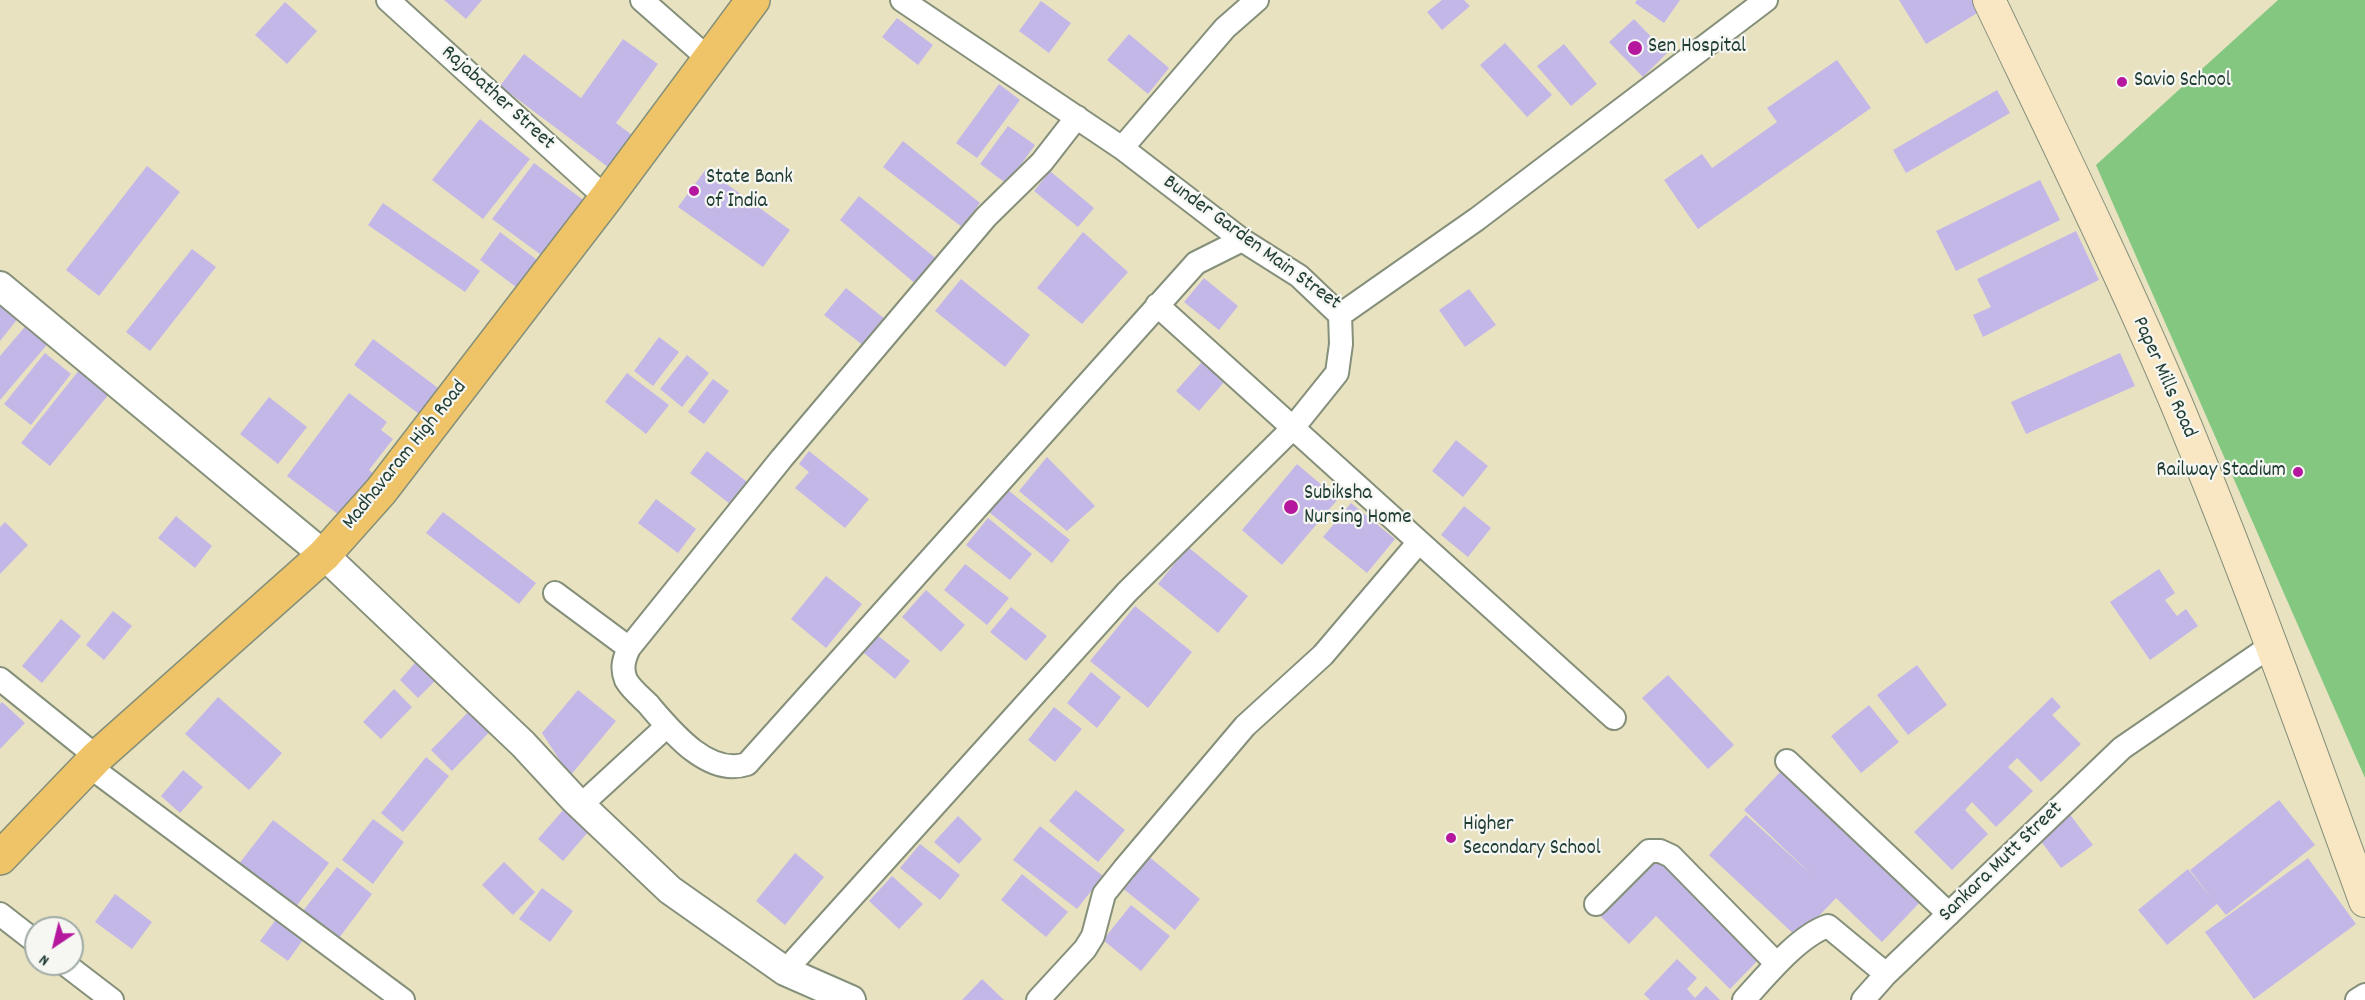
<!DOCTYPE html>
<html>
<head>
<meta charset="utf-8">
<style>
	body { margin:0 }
	#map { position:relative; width:2365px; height:1000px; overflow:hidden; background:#e9e2c1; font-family:Dekko,sans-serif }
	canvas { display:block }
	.north { position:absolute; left:24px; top:916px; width:60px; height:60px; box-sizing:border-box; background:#f6f6f2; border:2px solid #a0aca6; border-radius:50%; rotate:215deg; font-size:16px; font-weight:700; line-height:24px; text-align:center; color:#1f3d34 }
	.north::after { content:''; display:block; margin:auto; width:21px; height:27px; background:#b5179e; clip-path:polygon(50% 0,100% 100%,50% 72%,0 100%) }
</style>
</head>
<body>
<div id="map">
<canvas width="2365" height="1000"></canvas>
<div class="north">N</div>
</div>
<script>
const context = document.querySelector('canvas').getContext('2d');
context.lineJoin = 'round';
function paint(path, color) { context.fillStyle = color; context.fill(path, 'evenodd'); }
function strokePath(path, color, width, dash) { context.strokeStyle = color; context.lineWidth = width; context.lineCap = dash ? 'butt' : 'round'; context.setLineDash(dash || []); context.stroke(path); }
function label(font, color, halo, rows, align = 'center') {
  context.font = font + ' Dekko,sans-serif'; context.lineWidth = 4.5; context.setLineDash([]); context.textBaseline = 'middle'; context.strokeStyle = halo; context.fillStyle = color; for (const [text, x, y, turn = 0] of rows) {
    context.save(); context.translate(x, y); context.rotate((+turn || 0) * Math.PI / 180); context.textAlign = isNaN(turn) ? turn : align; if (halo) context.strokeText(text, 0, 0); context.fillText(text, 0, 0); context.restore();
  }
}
paint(new Path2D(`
	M2278 0H2365V778L2096 165Z`), '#83c781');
paint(new Path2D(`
	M444 0H482L466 19Z
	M1442 0H1464L1470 6 1442 30 1427 12Z
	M1637 0H1680L1664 23 1635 3Z
	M1899 0H1972L1979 12 1926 44Z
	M1041 1 1071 23 1049 53 1019 31Z
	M285 2 317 31 287 64 255 35Z
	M897 18 933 45 918 65 882 37Z
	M1634 19 1667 53 1643 77 1609 42Z
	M1129 34 1169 68 1148 94 1107 60Z
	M623 39 658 64 616 123 632 135 608 167 500 86 524 54 581 98Z
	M1505 43 1552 95 1527 117 1480 65Z
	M1564 44 1597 84 1571 106 1537 66Z
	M1837 60 1871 108 1698 229 1664 180 1702 154 1712 168 1777 122 1767 108Z
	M999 84 1020 100 977 158 956 143Z
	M1997 90 2010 113 1906 173 1893 150Z
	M480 119 530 159 483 219 432 180Z
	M1008 126 1035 145 1007 184 980 164Z
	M903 141 980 203 962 227 883 167Z
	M534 163 590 205 548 260 492 219Z
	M147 166 180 192 99 296 66 270Z
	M706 169 790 230 763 267 678 207Z
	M1050 171 1094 208 1078 227 1034 191Z
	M2040 180 2060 220 1956 271 1936 231Z
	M859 196 938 260 917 285 840 220Z
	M383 203 480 271 465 292 368 225Z
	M2076 231 2099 280 1983 337 1973 315 1991 307 1977 279Z
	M500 232 545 266 524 293 480 260Z
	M1083 232 1128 272 1082 324 1037 288Z
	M192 249 216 267 150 351 126 332Z
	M1204 278 1238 306 1219 330 1184 302Z
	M961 279 1030 335 1005 367 935 311Z
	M846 288 885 319 864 346 824 315Z
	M1469 289 1496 325 1465 347 1439 310Z
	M0 293 23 312 0 341Z
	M29 322 51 340 0 400V356Z
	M659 337 679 352 653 386 634 371Z
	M373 339 442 391 423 417 354 365Z
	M45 353 71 374 31 425 4 404Z
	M2120 353 2135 386 2026 434 2011 402Z
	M687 355 709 373 682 407 660 389Z
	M1208 355 1231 374 1199 411 1176 391Z
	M84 364 114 388 50 466 21 443Z
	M627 373 669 405 646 434 605 402Z
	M713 379 729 391 704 424 688 412Z
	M349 393 387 422 381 430 393 439 369 470 378 477 346 520 287 476Z
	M269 397 307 427 278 464 240 434Z
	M1456 440 1488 466 1463 497 1432 471Z
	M707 451 751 485 734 507 690 473Z
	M809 451 869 499 845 528 795 488 809 472 799 464Z
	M1047 457 1095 506 1067 531 1019 491Z
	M1297 464 1338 499 1282 565 1242 530Z
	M1008 490 1070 540 1052 563 989 512Z
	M656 499 696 529 678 553 638 523Z
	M1351 503 1395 539 1367 573 1323 537Z
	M1464 506 1491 528 1468 557 1441 535Z
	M443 512 536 583 519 604 426 533Z
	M176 516 212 546 195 568 158 538Z
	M988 518 1032 554 1010 580 966 545Z
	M5 522 28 545 0 574V527Z
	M1188 547 1248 596 1218 633 1158 584Z
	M965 564 1009 598 987 625 944 590Z
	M2159 569 2175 593 2165 600 2177 616 2186 609 2198 626 2150 660 2110 602Z
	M826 576 862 604 826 648 791 619Z
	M926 590 965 625 941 652 902 617Z
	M1135 606 1192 652 1148 708 1090 661Z
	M1011 607 1047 636 1026 661 990 632Z
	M113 611 132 626 104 660 86 645Z
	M61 619 81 636 42 683 22 666Z
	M872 631 910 661 895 679 858 648Z
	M421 656 441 675 418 698 400 680Z
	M1917 665 1947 705 1908 735 1877 695Z
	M1091 672 1121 697 1097 728 1067 703Z
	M1668 675 1734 745 1708 769 1642 698Z
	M394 689 412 707 381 739 363 722Z
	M578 690 616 721 570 776 542 733Z
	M218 697 282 753 249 790 185 734Z
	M2052 697 2061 707 2052 715 2081 744 2041 782 2017 758 2008 767 2033 791 1996 827 1972 802 1965 810 1988 834 1952 870 1914 832Z
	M2 702 25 723 0 749V704Z
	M476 704 497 724 452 771 431 750Z
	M1869 705 1899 742 1861 773 1831 736Z
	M1054 707 1082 729 1055 762 1028 740Z
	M426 757 449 776 403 832 381 813Z
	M1785 767 1924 898 1882 942 1836 898 1798 938 1709 855 1746 815 1813 876 1744 810Z
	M183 770 203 787 180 813 161 796Z
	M1076 790 1125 830 1098 862 1049 821Z
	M2279 800 2315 845 2226 915 2217 904 2167 945 2138 910 2188 869 2213 900 2190 870Z
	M570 802 595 824 563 861 538 839Z
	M2068 812 2093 845 2061 868 2037 836Z
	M958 816 982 839 959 864 934 842Z
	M373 819 404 842 373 884 342 860Z
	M273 820 329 863 295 908 238 865Z
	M1040 826 1103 876 1077 909 1013 860Z
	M920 844 960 875 940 900 900 868Z
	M795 853 824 877 785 925 756 901Z
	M1147 855 1200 899 1175 930 1121 887Z
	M1654 855 1760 958 1730 989 1656 916 1629 944 1597 913Z
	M2308 858 2356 924 2254 999 2205 932Z
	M504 862 535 892 513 915 482 885Z
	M337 867 372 894 339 938 303 911Z
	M1022 874 1068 912 1046 937 1001 900Z
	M892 876 923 904 899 929 869 901Z
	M542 888 573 911 550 942 519 919Z
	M115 894 152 922 132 949 95 922Z
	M1131 905 1170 936 1141 971 1103 940Z
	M280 914 307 934 288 961 260 941Z
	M1677 959 1697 978 1687 989 1695 998 1706 986 1720 1000H1650L1644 994Z
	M982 979 1004 1000H962Z`), '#c3b7e8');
const minor = new Path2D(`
	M388 0 606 198
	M642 0 710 60
	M902 0 1122 148 1242 240 1299 276 1340 315 1477 219 1766 0
	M1077 117 1042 162 986 217 782 458 629 648C624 659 621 668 626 680 631 689 641 697 648 704 671 731 708 777 747 764L1196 263 1242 240
	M1122 148 1225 28 1257 0
	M1157 305 1614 718
	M555 593 629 648
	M0 679 97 757
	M1787 761 1949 914
	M89 766 403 1000
	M581 805 667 726
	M1596 904 1649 851H1660L1671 856 1777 964
	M0 914 36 942
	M65 964 112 1000
	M785 971 1127 592 1292 429 1337 373 1341 344 1340 315
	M1038 1000 1085 949 1093 936 1104 894 1124 869 1245 726 1323 655 1419 542
	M1744 1000C1765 977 1798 936 1828 926L1886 974 2122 748 2272 645
	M1863 1000 1886 974
	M2357 1000 2365 995`);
const tertiary = new Path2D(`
	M0 286 324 555 523 744 573 798 670 890 785 971 851 1000`);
const secondary = new Path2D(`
	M1989 0C2053 134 2119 268 2177 405 2245 569 2305 735 2365 901`);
const primary = new Path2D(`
	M0 858 97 757 324 555 381 491 606 198 753 0`);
strokePath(minor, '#84907a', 26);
strokePath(tertiary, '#84907a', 32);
strokePath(secondary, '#84907a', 34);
strokePath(primary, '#84907a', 36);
strokePath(minor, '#fff', 22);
strokePath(tertiary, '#fff', 28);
strokePath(secondary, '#f9e7c3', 32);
strokePath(primary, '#efc469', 33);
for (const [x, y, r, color] of [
	[1635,48,8,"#b5179e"],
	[2122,82,6,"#b5179e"],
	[694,191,6,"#b5179e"],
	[2298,472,6,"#b5179e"],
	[1291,507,8,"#b5179e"],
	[1451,838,6,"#b5179e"]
]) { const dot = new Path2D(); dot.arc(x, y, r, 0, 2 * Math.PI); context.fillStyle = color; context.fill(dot); strokePath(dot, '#f6f6f2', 2); }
label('21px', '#1f3d34', '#f6f6f2', [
	["Sen Hospital",1648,48],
	["Savio School",2134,82],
	["State Bank",706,179],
	["of India",706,203],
	["Railway Stadium",2286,472,"right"],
	["Subiksha",1304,495],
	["Nursing Home",1304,519],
	["Higher",1463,826],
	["Secondary School",1463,850]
], 'left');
label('21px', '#1f3d34', '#f6f6f2', [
	["Rajabather Street",497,99,42],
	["Bunder Garden Main Street",1251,244,36],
	["Paper Mills Road",2163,378,66],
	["Madhavaram High Road",406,456,-51],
	["Sankara Mutt Street",2002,863,-44]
]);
</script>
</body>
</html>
